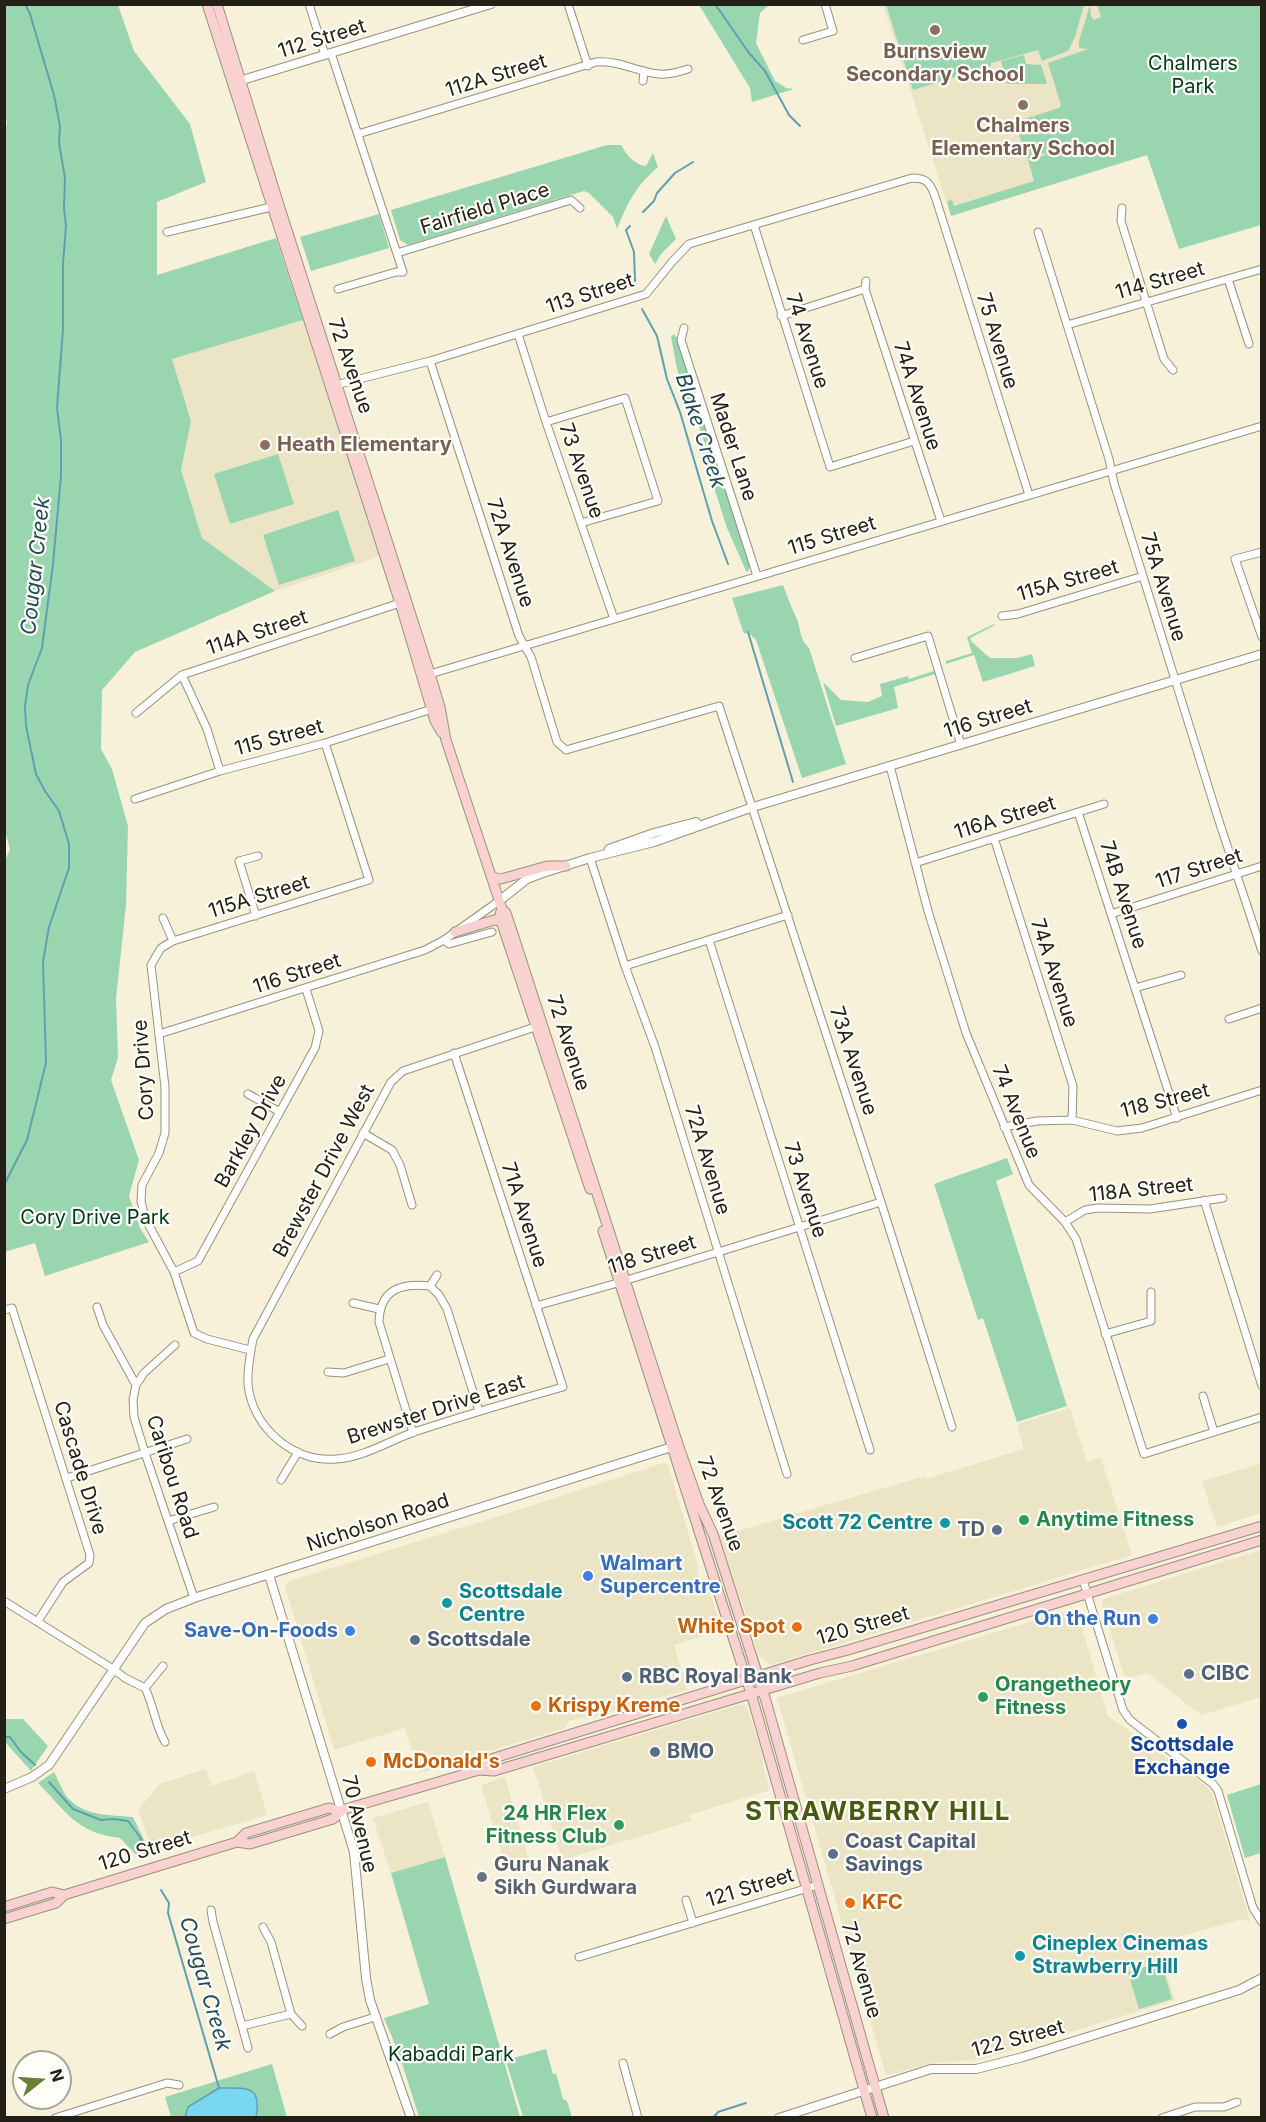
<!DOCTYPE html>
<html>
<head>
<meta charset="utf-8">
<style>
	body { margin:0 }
	#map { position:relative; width:1266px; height:2122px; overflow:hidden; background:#f7f1d9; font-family:Inter,sans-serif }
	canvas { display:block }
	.frame { position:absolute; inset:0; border:6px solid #222017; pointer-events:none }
	.north { position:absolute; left:12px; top:2050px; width:60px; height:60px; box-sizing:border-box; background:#fffef9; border:2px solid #a7a59f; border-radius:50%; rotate:73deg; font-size:16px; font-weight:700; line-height:24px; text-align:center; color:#222017 }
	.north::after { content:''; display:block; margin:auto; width:21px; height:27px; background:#6a8032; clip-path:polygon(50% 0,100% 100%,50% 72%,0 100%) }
</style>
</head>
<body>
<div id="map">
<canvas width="1266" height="2122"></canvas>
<div class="frame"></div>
<div class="north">N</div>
</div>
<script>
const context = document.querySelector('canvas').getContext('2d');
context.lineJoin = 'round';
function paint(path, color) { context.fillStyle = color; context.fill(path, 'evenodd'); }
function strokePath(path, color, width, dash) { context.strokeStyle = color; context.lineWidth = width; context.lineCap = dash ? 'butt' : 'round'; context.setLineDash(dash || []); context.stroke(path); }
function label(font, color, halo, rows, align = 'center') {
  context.font = font + ' Inter,sans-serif'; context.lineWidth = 4.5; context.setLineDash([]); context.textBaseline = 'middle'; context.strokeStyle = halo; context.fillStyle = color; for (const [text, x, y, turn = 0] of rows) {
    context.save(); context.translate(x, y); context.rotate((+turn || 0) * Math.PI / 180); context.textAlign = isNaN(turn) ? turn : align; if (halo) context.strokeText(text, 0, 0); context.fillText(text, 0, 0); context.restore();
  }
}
paint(new Path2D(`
	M883 5H1097L1147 155 951 216Z
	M303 320 381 556 275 591 202 538 181 470 191 421 172 358Z
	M1070 1408 1087 1462 1101 1458 1132 1555 771 1665 759 1656 720 1536 925 1476 926 1479 1024 1449 1017 1424Z
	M664 1463 668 1465 699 1569 697 1571 702 1587 709 1590 722 1630 674 1645 687 1690 626 1707 587 1720 583 1717 569 1721 565 1728 419 1773 405 1728 334 1750 285 1586 290 1581 496 1517Z
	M1261 1464V1513L1217 1527 1202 1481Z
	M1261 1550V1697L1201 1715 1147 1673 1129 1678 1124 1675 1102 1605 1103 1599Z
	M1076 1608 1108 1716 1204 1784 1212 1793 1250 1921 1242 1919 1157 1943 1175 2000 979 2060 938 2062 886 2075 777 1698Z
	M741 1704 747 1707 763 1756V1766L770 1790 689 1815 691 1821 562 1860 533 1767Z
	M202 1770H206L211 1786 254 1771 267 1815 152 1849 138 1810 160 1784Z
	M505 1777 529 1861 506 1869 481 1785Z
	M428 1802 445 1857 391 1873 373 1818Z`), '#ebe4c5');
paint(new Path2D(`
	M5 4 118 5 134 51 190 124 206 182 157 202V275L276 238 303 320 172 359 191 421 181 470 202 538 275 591 135 652 102 690 101 749 112 769 128 826 126 905 116 999 118 1058 111 1080 139 1160 129 1196 140 1228 149 1242 45 1276 35 1243 4 1252V863L10 849 4 828V137L7 122 4 115Z
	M699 5H769L760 13 756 43 775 81 786 88 794 89 752 102 750 88Z
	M886 5V4L1084 5 1075 37 1068 51 1042 61 1038 50 991 63V66L913 90Z
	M1090 5 1091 16 1094 20 1101 17 1097 5H1261V225L1179 249 1147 155 951 216 947 201 952 200 954 206 1034 181 1028 160 1045 155V153L1027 159 1015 122 1033 116 1036 125 1034 116 1059 108 1061 105 1048 63 1088 49 1079 48V41Z
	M1024 55 1026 64 1041 65 1047 84H1007L1001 61Z
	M607 145H621C627 155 633 164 646 166L653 153 658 167C636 186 628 202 617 229L613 217 589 193 584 191 408 245 400 240 391 210Z
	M379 214 389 248 311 271 300 237Z
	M666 216 676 239 661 254 655 264 649 254Z
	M674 334 677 338 750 567 747 573 727 528 718 500 709 471 707 451 700 429 690 411 677 369 671 337Z
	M278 454 294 504 230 524 214 474Z
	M338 510 355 561 279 585 263 535Z
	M783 585C787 596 791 606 796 617 801 628 799 639 809 648L846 764 802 778 756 640 748 632 744 634 732 598Z
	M994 624 995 625 970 638 972 642 990 658H1017L1032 654 1035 666 983 682 974 655 946 664V661L972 653 967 637Z
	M937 670 938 673 894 687 898 708 836 726 823 682 841 700 868 702 882 696 880 684 908 676 909 679Z
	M1007 1158 1013 1174 996 1181 1067 1406 1017 1422 983 1318 978 1320 934 1184Z
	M5 1719H23L48 1746 31 1771 5 1742Z
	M54 1772C58 1779 62 1790 67 1797 83 1816 110 1815 133 1817L150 1852 140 1859 120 1838C76 1833 66 1811 38 1783Z
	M1261 1784V1853L1245 1858 1227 1795Z
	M445 1857 520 2117H419L399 2054 384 2018 429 2004 391 1873Z
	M1161 1962 1172 1999 1139 2009 1128 1972Z
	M546 2049 553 2074 556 2073 563 2099 567 2101 572 2117H523L507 2064 513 2058Z
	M272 2064 287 2117H171L165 2097Z`), '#99d6af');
const water = new Path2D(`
	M219 2088C247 2088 262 2085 256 2117H185L188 2107Z`);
paint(water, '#79d7f1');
strokePath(water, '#5fa0b0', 1.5);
strokePath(new Path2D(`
	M715 4 749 53 765 71 789 115 800 126
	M643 212 654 201 657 193 675 173 693 162
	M630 226 626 230 634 252 635 281
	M642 309 657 336 667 379 680 412 712 521 728 564
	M748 632 793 782
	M4 1185 27 1140 46 1063 43 962 49 927 69 868V844L59 811 45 791 36 774 26 726 25 706 28 685 42 648 53 564 61 476V440L57 408 63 329V263L66 226 64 208 65 178 59 143 60 126 54 95 30 14 25 4
	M4 1737H10L21 1752 35 1765
	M49 1782 73 1809 101 1820 114 1819 128 1821 140 1837 146 1853
	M161 1890 169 1903 168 1913 219 2088
	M713 2118 718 2112 746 2103`), '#5fa0b0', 2);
const minor = new Path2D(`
	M309 4 325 55
	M568 4 588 66
	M803 40 833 31 825 4
	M331 53 403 272H396L338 289
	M643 81 644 71
	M358 134 596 62C619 60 637 72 659 74 669 75 679 72 688 69
	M1122 208 1121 221 1164 359 1173 370
	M754 225 830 467 914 441
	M167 232 271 207
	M1038 232 1109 459 1114 483 1218 818 1262 951
	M397 253 571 200 580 208
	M1228 279 1249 344
	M866 281 865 289 941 521
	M781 316 865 289
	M1067 325 1262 269
	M684 328 681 340 757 576
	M518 334 546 422 614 619
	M430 361 519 636 531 657 557 742 566 750 719 706 881 1202 952 1427
	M332 386 430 361 646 294 672 262 689 244 912 178C927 178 930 183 935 196L1029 495
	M546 422 625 398 658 501 581 523
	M1262 552 1235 559 1262 637
	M1002 616 1018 614 1143 576
	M855 658 928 636 961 745
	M428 672 430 674 1262 426
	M182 675 207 729 220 771
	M136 713 182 675 400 603
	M890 766 928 911 966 1033 1029 1185 1065 1222 1076 1239 1144 1454 1262 1417
	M135 799 220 771 325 743 432 709
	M1078 812 1177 1118
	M994 838 1073 1086 1072 1120
	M590 858 625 966 655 1047 787 1474
	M915 863 1104 804
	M1111 914 1262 866
	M256 916 239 861 258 856
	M163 918 173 941
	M444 940 449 944 492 932
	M709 940 870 1450
	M625 966 788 915
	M1135 988 1181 975
	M1229 1019 1262 1008
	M159 1034 425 950 444 940 499 901
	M454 1053 563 1387C513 1401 463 1416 414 1432 389 1441 364 1457 337 1459 293 1463 253 1428 248 1385 247 1369 250 1355 253 1339L391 1082 403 1071 535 1027
	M248 1094 280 1112
	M1004 1127 1037 1121 1072 1120 1117 1131 1142 1128 1262 1090
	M363 1133 392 1150 400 1165 412 1205
	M1204 1200 1262 1386
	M1065 1222 1085 1210 1098 1208 1150 1209 1223 1198
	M174 1272 198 1261 315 1048 319 1031 306 989
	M430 1286 437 1275
	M353 1303 379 1309
	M536 1306 614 1284 881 1202
	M97 1307 103 1325 136 1385
	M4 1310 12 1308 90 1555 89 1563 63 1582 38 1621
	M1105 1334 1151 1321V1292
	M175 1345 144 1373 136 1385 133 1400 134 1417 145 1453 194 1598
	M250 1350 207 1339 194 1333 174 1272 145 1218 141 1201 142 1185 159 1153 165 1133V1087L151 965 161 948 173 941 369 880 325 743
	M328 1372 344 1373 389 1359
	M1203 1396 1214 1432
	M413 1433 379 1322C380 1289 401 1283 430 1286L439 1295 447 1309 479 1411
	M67 1478 187 1439
	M281 1480 298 1452
	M168 1521 214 1507
	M1083 1580 1123 1710 1130 1720 1213 1784 1218 1791 1253 1908 1262 1922
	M4 1601 113 1669 125 1678 145 1688C154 1706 155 1725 165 1742
	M145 1688 163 1666
	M686 1900 693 1923
	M211 1910 213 1922 242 2026 291 2014 302 2026
	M263 1927 271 1942 291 2014
	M579 1957 818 1885
	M242 2026 248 2048
	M330 2034 343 2027 375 2017
	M623 2063 638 2118
	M55 2118 167 2083 179 2085
	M1162 2118 1195 2107H1224L1237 2102`);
const tertiary = new Path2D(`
	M236 82 491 4
	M609 849 654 833 696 822
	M499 901 527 879 540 874 590 858 654 842 753 807 1262 654
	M269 1575 354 1852 366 1978 370 2000 411 2118
	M4 1789 32 1777 49 1765 145 1623 166 1609 197 1597 678 1445
	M779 2118 931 2069H976L1023 2057 1239 1990 1262 1978`);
const secondary = new Path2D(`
	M207 4 400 603 435 721 442 733
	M217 4 279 205 430 674 440 707 446 740 502 909 506 913 514 937 678 1444 699 1504 713 1534 766 1701 884 2118
	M492 877 501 879 547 866H566
	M502 909 500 914 501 921 590 1189
	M455 932 494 920 501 921
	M603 1231 753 1700 872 2118
	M479 1770 491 1759 810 1660 848 1650 1262 1526
	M237 1842 250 1844 333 1819 342 1810 479 1770 494 1771 820 1673 852 1666 1262 1540
	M4 1907 52 1892 64 1895
	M4 1919 56 1903 64 1895 237 1842 246 1833 329 1808 339 1811`);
strokePath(minor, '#97927c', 9);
strokePath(tertiary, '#97927c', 10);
strokePath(secondary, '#97927c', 11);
strokePath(minor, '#fff', 7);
strokePath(tertiary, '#fff', 8);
strokePath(secondary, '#f9d1d0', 9);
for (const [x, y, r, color] of [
	[935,30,6,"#8d6e63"],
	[1023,105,6,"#8d6e63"],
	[265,445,6,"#8d6e63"],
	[1024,1520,6,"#2e9e5b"],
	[945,1523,6,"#0f9aa8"],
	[997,1530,6,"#5c6f8a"],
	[588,1576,6,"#3f7fe0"],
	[447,1603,6,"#0f9aa8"],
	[1153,1619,6,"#3f7fe0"],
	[797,1627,6,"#e8710a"],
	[350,1631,6,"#3f7fe0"],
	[415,1640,6,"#5c6f8a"],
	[1189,1674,6,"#5c6f8a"],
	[627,1677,6,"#5c6f8a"],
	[983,1697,6,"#2e9e5b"],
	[536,1706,6,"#e8710a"],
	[1182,1724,6,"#1a4fb4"],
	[655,1752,6,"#5c6f8a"],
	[371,1762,6,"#e8710a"],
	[619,1825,6,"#2e9e5b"],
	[833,1854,6,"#5c6f8a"],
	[482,1877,6,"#6b7280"],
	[850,1903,6,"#e8710a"],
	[1020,1956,6,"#0f9aa8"]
]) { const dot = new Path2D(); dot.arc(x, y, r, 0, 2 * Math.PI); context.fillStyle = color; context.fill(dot); strokePath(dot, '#fffef9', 2); }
label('20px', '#222017', '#fffef9', [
	["112 Street",322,39,-17],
	["112A Street",496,76,-17],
	["Fairfield Place",485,209,-17],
	["114 Street",1160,281,-16],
	["113 Street",590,294,-18],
	["74 Avenue",807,341,72],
	["75 Avenue",997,341,73],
	["72 Avenue",350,366,71],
	["74A Avenue",917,396,72],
	["Mader Lane",733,447,72],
	["73 Avenue",581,471,71],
	["115 Street",832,536,-17],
	["72A Avenue",510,553,72],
	["115A Street",1068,581,-16],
	["75A Avenue",1163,587,73],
	["114A Street",257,633,-18],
	["116 Street",988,719,-17],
	["115 Street",279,738,-15],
	["116A Street",1005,818,-17],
	["117 Street",1199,869,-18],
	["74B Avenue",1123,895,72],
	["115A Street",259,897,-17],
	["74A Avenue",1054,973,72],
	["116 Street",297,974,-18],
	["72 Avenue",568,1043,72],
	["73A Avenue",853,1061,72],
	["Cory Drive",144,1070,-94],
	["118 Street",1165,1101,-14],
	["74 Avenue",1016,1112,68],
	["Barkley Drive",251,1131,-61],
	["72A Avenue",707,1160,73],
	["Brewster Drive West",324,1171,-62],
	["73 Avenue",805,1190,72],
	["118A Street",1141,1190,-6],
	["71A Avenue",524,1215,72],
	["118 Street",652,1255,-17],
	["Brewster Drive East",436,1410,-18],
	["Cascade Drive",80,1468,73],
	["Caribou Road",172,1477,72],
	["72 Avenue",720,1504,70],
	["Nicholson Road",378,1523,-18],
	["120 Street",863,1626,-16],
	["70 Avenue",359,1824,77],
	["120 Street",145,1851,-17],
	["121 Street",750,1888,-17],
	["72 Avenue",861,1970,74],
	["122 Street",1018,2039,-15]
]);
label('bold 20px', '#785e54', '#fffef9', [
	["Burnsview",935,52],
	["Secondary School",935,75],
	["Chalmers",1023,126],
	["Elementary School",1023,149],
	["Heath Elementary",277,445,"left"]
]);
label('20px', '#00391d', '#fffef9', [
	["Chalmers",1193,64],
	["Park",1193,87],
	["Cory Drive Park",95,1218],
	["Kabaddi Park",451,2055]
]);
label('bold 20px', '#27864d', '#fffef9', [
	["Anytime Fitness",1036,1520],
	["Orangetheory",995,1685],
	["Fitness",995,1708],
	["24 HR Flex",607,1814,"right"],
	["Fitness Club",607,1837,"right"]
], 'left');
label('bold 20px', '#0d838f', '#fffef9', [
	["Scott 72 Centre",933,1523,"right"],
	["Scottsdale",459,1592],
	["Centre",459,1615],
	["Cineplex Cinemas",1032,1944],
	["Strawberry Hill",1032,1967]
], 'left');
label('bold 20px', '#4e5e75', '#fffef9', [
	["TD",985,1530,"right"],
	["Scottsdale",427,1640],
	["CIBC",1201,1674],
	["RBC Royal Bank",639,1677],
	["BMO",667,1752],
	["Coast Capital",845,1842],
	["Savings",845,1865]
], 'left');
label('bold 20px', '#366cbe', '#fffef9', [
	["Walmart",600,1564,"left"],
	["Supercentre",600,1587,"left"],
	["On the Run",1141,1619],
	["Save-On-Foods",338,1631]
], 'right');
label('bold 20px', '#c56008', '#fffef9', [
	["White Spot",785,1627,"right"],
	["Krispy Kreme",548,1706],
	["McDonald's",383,1762],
	["KFC",862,1903]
], 'left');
label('bold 20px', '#164399', '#fffef9', [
	["Scottsdale",1182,1745],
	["Exchange",1182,1768]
]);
label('bold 20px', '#5b616d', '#fffef9', [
	["Guru Nanak",494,1865],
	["Sikh Gurdwara",494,1888]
], 'left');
label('italic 21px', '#214b56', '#fffef9', [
	["Blake Creek",700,431,72],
	["Cougar Creek",36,566,-84],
	["Cougar Creek",205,1984,74]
]);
context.letterSpacing = '1.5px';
label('bold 26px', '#485b10', '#fffef9', [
	["STRAWBERRY HILL",878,1812]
]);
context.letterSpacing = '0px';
</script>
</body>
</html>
